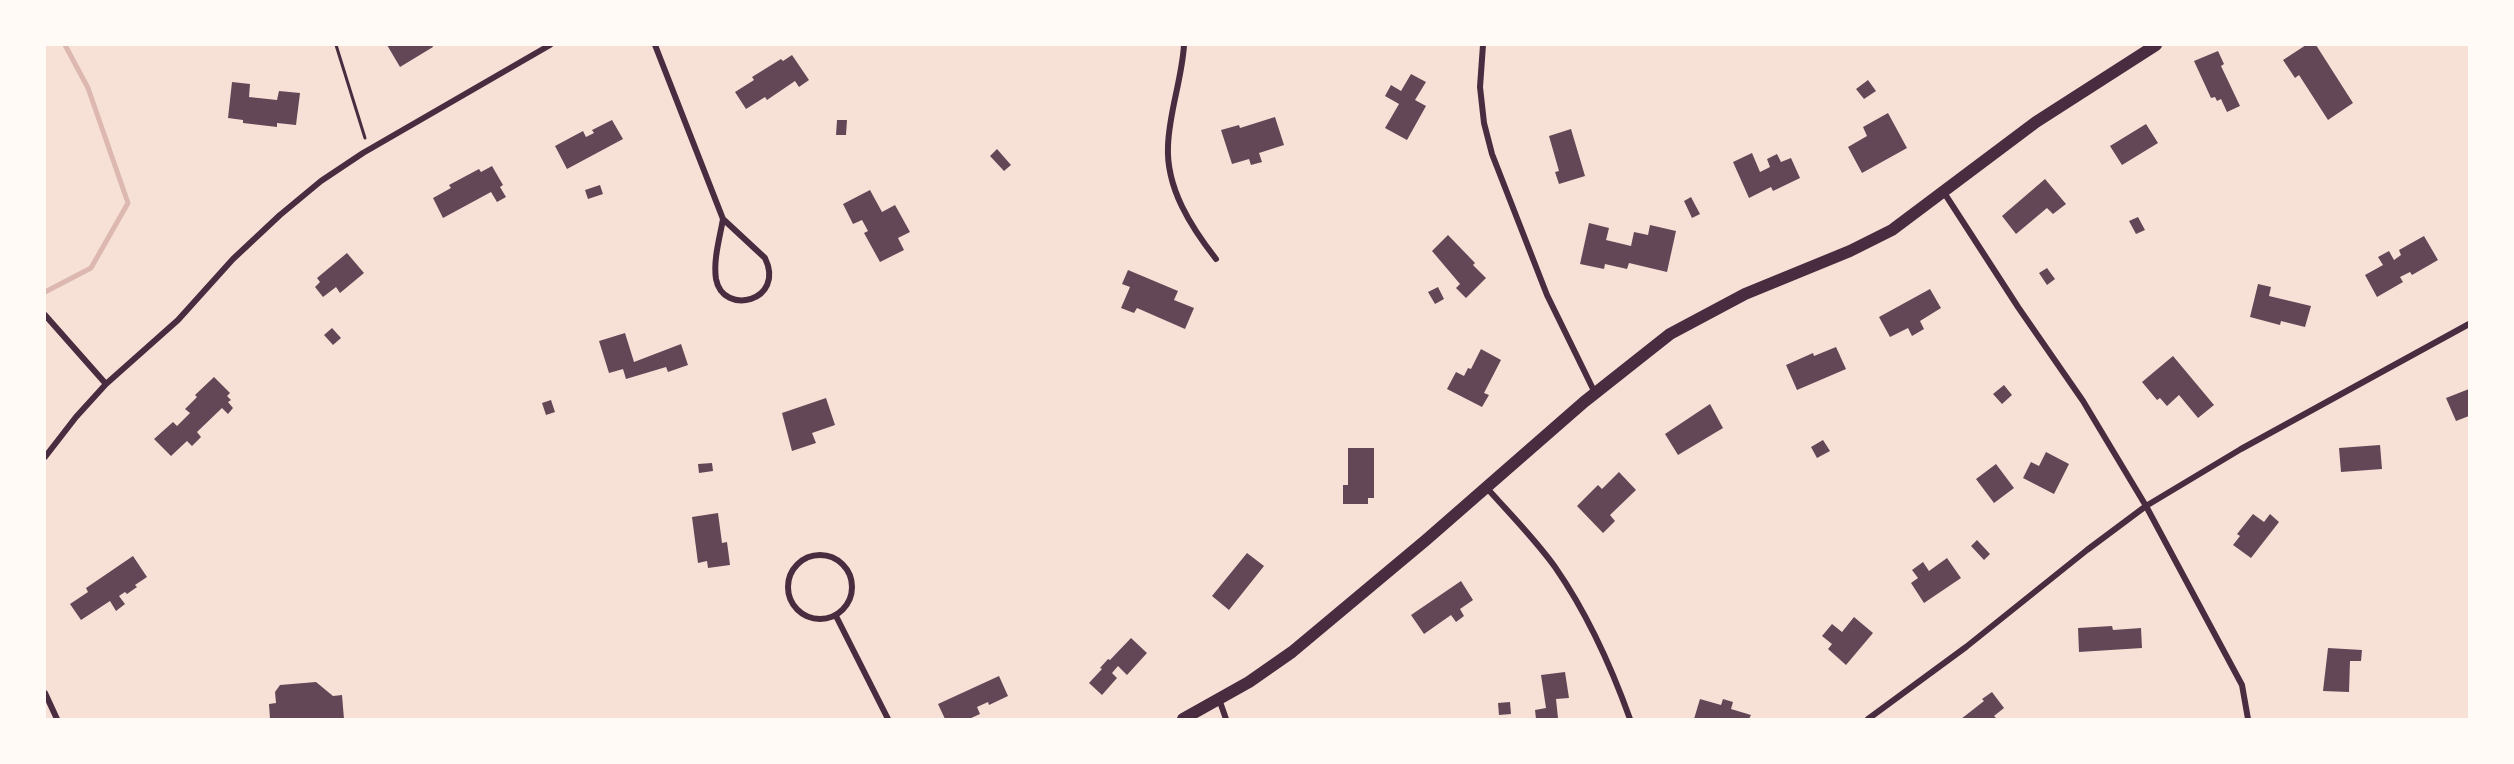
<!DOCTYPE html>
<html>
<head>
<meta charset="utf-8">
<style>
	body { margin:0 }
	#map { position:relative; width:2514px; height:764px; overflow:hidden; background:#f7e1d7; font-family:"Zilla Slab",serif }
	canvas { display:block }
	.frame { position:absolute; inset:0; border:46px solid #fffaf5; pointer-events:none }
</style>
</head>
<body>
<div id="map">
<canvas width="2514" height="764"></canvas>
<div class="frame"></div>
</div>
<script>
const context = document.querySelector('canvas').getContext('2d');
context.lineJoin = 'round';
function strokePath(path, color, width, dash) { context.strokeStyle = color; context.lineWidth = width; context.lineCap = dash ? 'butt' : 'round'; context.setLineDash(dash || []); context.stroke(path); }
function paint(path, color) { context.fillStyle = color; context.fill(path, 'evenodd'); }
strokePath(new Path2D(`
	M45 292 91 268 128 203 88 88 65 45`), '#dcb8b0', 5);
paint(new Path2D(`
	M387 45H432L433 47 400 67Z
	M2306 45H2316L2353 103 2328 120 2299 75 2295 78 2283 60Z
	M2218 51 2224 64 2221 66 2240 106 2227 112 2221 99 2217 101 2215 97 2211 98 2194 61Z
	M792 55 809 80 799 87 795 81 767 100 765 97 746 109 735 92 754 80 752 77 781 59 783 61Z
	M1411 74 1426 82 1415 100 1426 106 1407 140 1385 128 1399 104 1385 96 1391 85 1401 91Z
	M1868 80 1876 91 1864 99 1856 89Z
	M232 82 250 84 249 97 277 100 279 91 300 93 296 125 277 123V127L243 123V120L228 118Z
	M1888 113 1907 148 1862 173 1848 147 1867 136 1863 127Z
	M1275 117 1284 145 1259 153 1262 162 1251 165 1249 159 1232 164 1221 130 1239 125 1240 128Z
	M612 120 623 139 567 169 555 146 583 131 586 137 594 133 592 130Z
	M837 120H847L846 135H836Z
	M2146 124 2158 143 2122 165 2110 146Z
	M1571 129 1585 176 1559 184 1555 172 1559 171 1549 136Z
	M997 149 1011 165 1004 171 990 156Z
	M1752 153 1760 172 1770 167 1767 159 1777 154 1781 162 1791 158 1800 178 1773 191 1771 187 1749 198 1733 162Z
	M492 166 503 185 500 187 506 197 497 202 491 192 443 218 433 198 451 188 449 185 479 169 481 172Z
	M2045 179 2066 204 2053 214 2047 208 2016 234 2002 216Z
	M600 185 603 194 588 199 585 190Z
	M870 190 882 212 895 205 910 232 898 238 904 250 880 262 864 233 868 231 862 220 853 224 843 204Z
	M1691 197 1700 214 1692 218 1684 201Z
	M2138 217 2145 230 2136 234 2129 221Z
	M1589 223 1609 228 1606 240 1631 246 1634 232 1648 235 1650 225 1676 231 1667 272 1629 263 1627 269 1605 264 1604 269 1580 264Z
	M1448 235 1475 263 1473 265 1486 278 1466 298 1456 288 1460 284 1432 251Z
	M2424 236 2438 260 2412 275 2410 272 2400 277 2403 282 2377 297 2365 275 2383 265 2378 257 2389 251 2394 260 2401 255 2399 250Z
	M347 253 364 273 340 293 336 287 323 297 315 287 320 282 317 278Z
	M2047 268 2055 279 2047 285 2039 273Z
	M1128 270 1178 291 1174 300 1194 308 1185 329 1137 308 1134 313 1121 308 1130 287 1122 284Z
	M2258 284 2271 287 2269 296 2311 306 2305 327 2281 321 2280 325 2250 317Z
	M1438 287 1444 299 1435 304 1428 292Z
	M1930 289 1941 308 1920 321 1924 329 1912 336 1908 328 1890 337 1879 317Z
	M332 328 341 338 333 345 324 335Z
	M625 333 634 362 681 344 688 365 668 372 666 367 626 379 623 369 609 373 599 341Z
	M1836 347 1846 369 1797 390 1786 365 1813 353 1814 356Z
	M1481 349 1501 360 1484 393 1489 395 1482 407 1447 389 1456 372 1464 376 1468 368 1471 369Z
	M2173 356 2214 405 2198 418 2179 395 2167 406 2160 398 2157 400 2142 382Z
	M214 377 230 393 227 396 231 400 228 402 233 408 228 414 222 408 197 432 201 437 192 446 187 441 171 456 154 439 173 422 177 426 190 413 185 409 197 397 195 395Z
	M2004 385 2012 395 2002 404 1993 394Z
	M2469 389V416L2456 421 2446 398Z
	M826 398 835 425 812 433 816 443 792 451 782 413Z
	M551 400 555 412 546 415 542 403Z
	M1710 404 1723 428 1678 455 1665 434Z
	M1823 440 1830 451 1817 458 1811 447Z
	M2380 445 2382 469 2341 472 2339 448Z
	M1348 448H1374V498H1368V504H1343V485H1348Z
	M2046 452 2069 464 2054 494 2023 478 2031 462 2039 466Z
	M712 463 713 471 699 473 698 464Z
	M1996 464 2014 488 1994 503 1976 479Z
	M1619 472 1636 490 1610 515 1615 521 1603 533 1577 506 1598 485 1602 489Z
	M718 513 722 543 727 542 730 565 708 568 707 561 698 563 692 517Z
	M2253 514 2264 522 2270 514 2279 522 2251 558 2233 545 2240 536 2237 534Z
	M1977 540 1990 554 1984 560 1971 546Z
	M1247 553 1264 566 1229 610 1212 596Z
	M133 556 147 577 135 585 137 587 127 594 125 592 119 596 125 604 116 611 110 601 81 620 70 604 88 592 86 588Z
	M1947 558 1961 578 1924 603 1911 583 1918 578 1912 570 1923 562 1929 571Z
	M1461 581 1473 600 1460 609 1464 616 1456 622 1451 615 1424 634 1411 615Z
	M1854 617 1873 633 1846 665 1828 649 1832 644 1822 636 1832 624 1842 632Z
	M2112 626 2113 630 2141 628 2142 648 2079 652 2078 628Z
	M1131 638 1147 653 1127 675 1118 666 1112 673 1117 678 1102 695 1089 683 1102 669 1100 668 1108 659 1110 660Z
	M2328 648 2362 650 2361 661H2350L2349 692 2323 691Z
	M1565 672 1569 698 1556 699 1558 718 1536 719 1535 710 1546 708 1541 675Z
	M999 676 1008 696 989 705 988 702 977 707 980 714 969 719H945L938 704Z
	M316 682 333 696 342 695 344 719H270L269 704 276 703 275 692 280 685Z
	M1992 692 2004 708 1994 716 1997 719H1961L1984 701 1982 699Z
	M1700 699 1721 705 1723 699 1733 702 1731 709 1751 715 1749 719H1694Z
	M1510 702 1511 714 1499 715 1498 703Z`), '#644757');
strokePath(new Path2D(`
	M336 45 365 138`), '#4a2c40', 3);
strokePath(new Path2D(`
	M655 45 723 219 765 258C786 301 723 317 716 279 713 260 720 237 723 219
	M1184 45C1182 79 1169 112 1168 146 1166 188 1191 227 1216 259
	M1483 45 1480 87 1484 123 1492 154 1547 295 1595 393
	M1943 191 2018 307 2083 401 2146 506 2242 685 2248 719
	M45 315 106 384
	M45 457 76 417 106 384 178 320 233 259 280 215 321 181 363 153 550 45
	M1486 487C1509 513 1535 539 1555 567 1587 613 1611 666 1630 719
	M788 587a32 32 0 1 1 64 0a32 32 0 1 1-64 0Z
	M836 616 888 719
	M45 693 57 719
	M1219 699 1226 719
	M1868 719 1966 647 2087 550 2146 506 2241 449 2469 324`), '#4a2c40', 6);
strokePath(new Path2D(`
	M1183 719 1249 682 1292 652 1426 540 1584 402 1670 334 1745 294 1850 251 1892 230 2036 122 2156 45`), '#4a2c40', 12);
</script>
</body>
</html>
